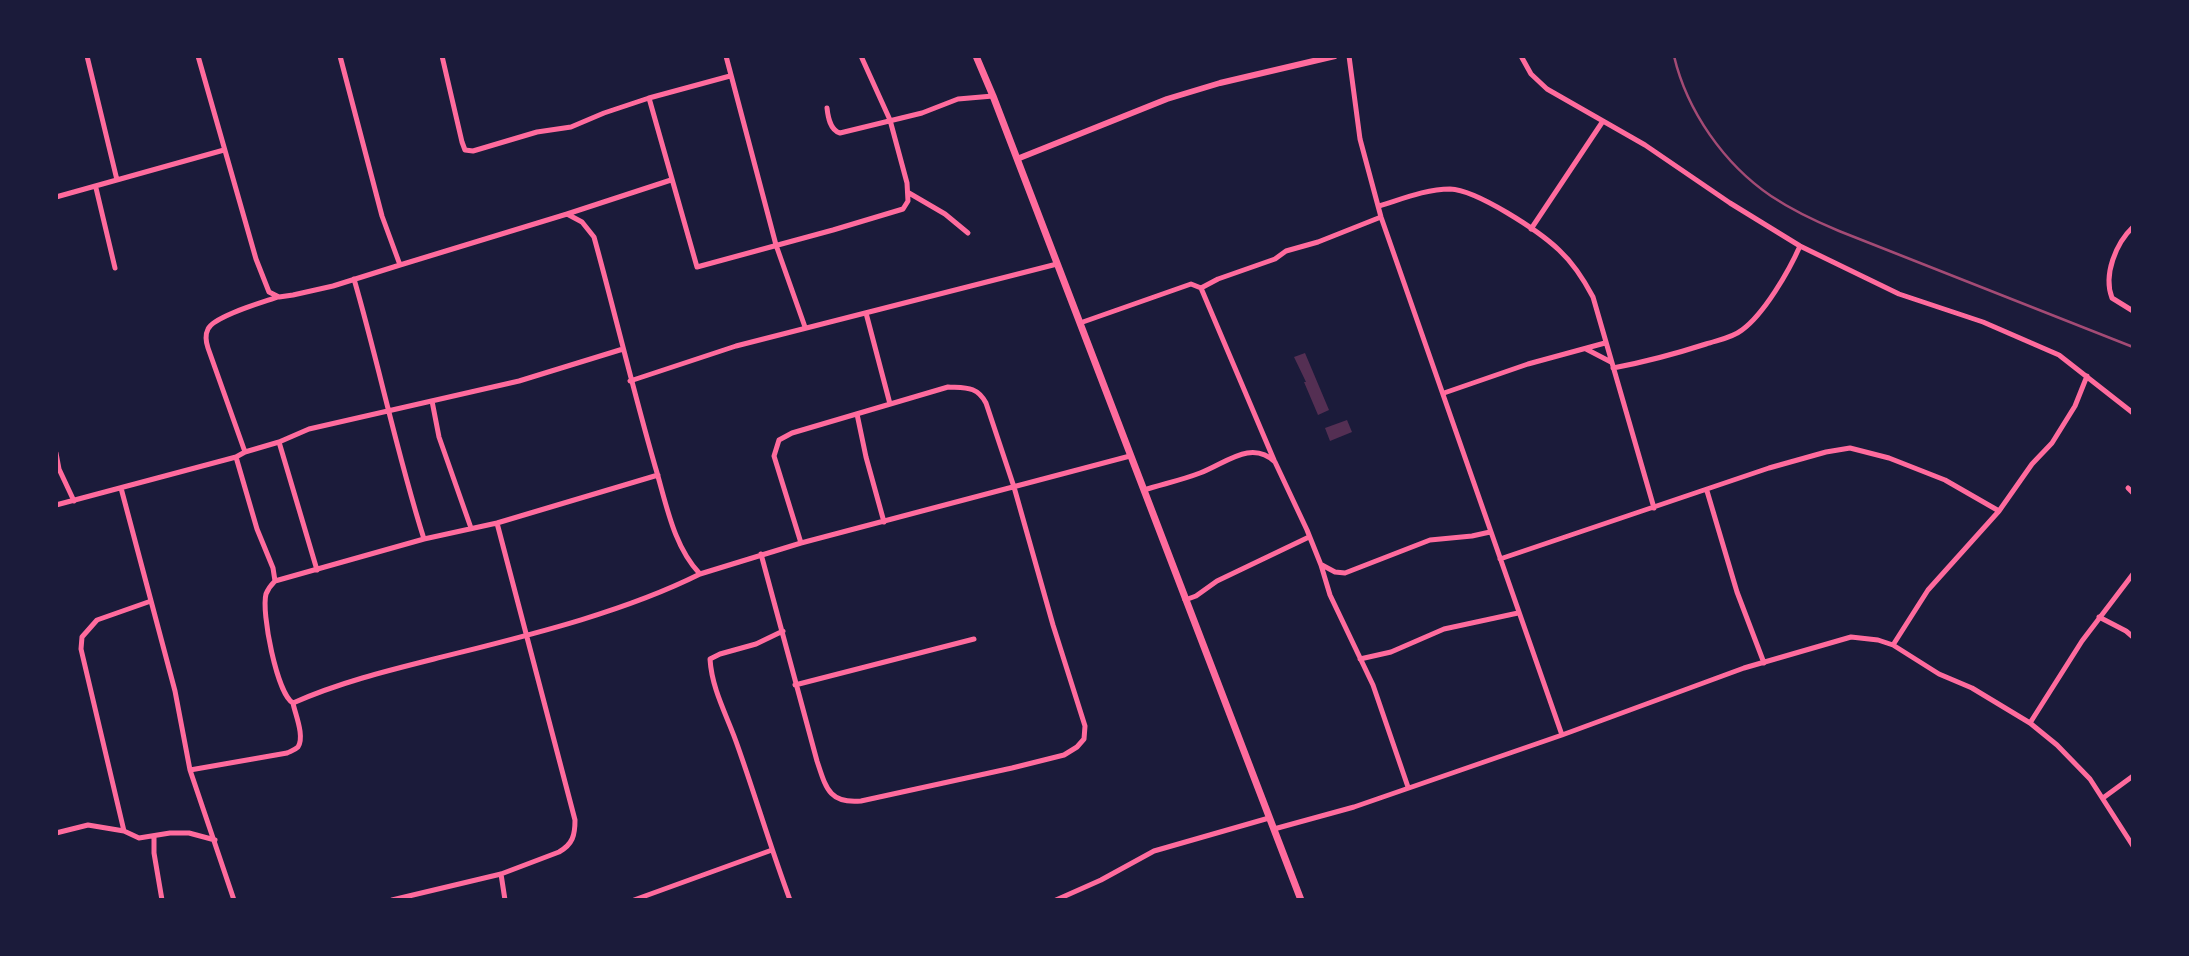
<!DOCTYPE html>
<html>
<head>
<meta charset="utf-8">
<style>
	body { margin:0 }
	#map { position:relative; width:2189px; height:956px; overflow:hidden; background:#1b1b3a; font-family:"DejaVu Sans",sans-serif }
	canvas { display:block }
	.frame { position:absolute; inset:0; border:58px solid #1b1b3a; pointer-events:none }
</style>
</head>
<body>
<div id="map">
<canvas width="2189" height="956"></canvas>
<div class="frame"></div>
</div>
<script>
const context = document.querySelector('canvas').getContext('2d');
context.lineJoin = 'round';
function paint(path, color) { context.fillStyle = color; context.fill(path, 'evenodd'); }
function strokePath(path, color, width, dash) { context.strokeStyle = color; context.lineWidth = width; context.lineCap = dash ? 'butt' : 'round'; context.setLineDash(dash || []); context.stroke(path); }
paint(new Path2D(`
	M1305 353 1329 410 1318 415 1304 382H1306L1294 357Z
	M1347 420 1352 432 1330 441 1325 428Z`), '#542f53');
strokePath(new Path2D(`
	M87 56 117 180
	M198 56 256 259 269 292 279 297 293 295 333 286 400 265
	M340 56 382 216 400 265 567 214 582 222 594 237C615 313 633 390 655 466 666 502 673 546 700 574L801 543 1130 456
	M442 56 462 142 465 150 473 151 537 132 571 127 604 113 649 98 730 76
	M726 56 776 245 805 327
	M1349 56 1360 139 1381 217 1562 735
	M1521 56 1531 74 1547 89 1645 145 1730 203 1800 246 1899 294 1983 322 2059 355 2133 413
	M649 98 697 267 833 230 903 209 908 201 907 183 890 120 861 56
	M827 108C828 117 830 130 840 133L922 113 958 99 993 96
	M96 188 115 268
	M909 193 945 214 968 233
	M56 197 224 150
	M1379 206C1402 199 1426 189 1450 189 1477 190 1539 231 1559 250 1573 263 1584 280 1593 297L1654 508
	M567 214 671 180
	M2133 227C2116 243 2103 275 2112 298L2133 311
	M1531 229 1603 121
	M354 279C379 365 397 454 424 539
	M1201 288 1274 460
	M866 313 890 404
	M1080 323 1191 284 1201 288 1218 279 1275 259 1286 251 1318 242 1381 217
	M1586 349 1611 362
	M1613 368C1645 362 1675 354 1706 344 1718 340 1732 338 1742 330 1764 314 1789 271 1800 246
	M630 381 736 346 1057 264
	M1444 393 1528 364 1605 343
	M432 401 439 437 471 528
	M857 414 866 457 884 522
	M279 442 317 570
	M245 452 208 348C206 342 205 335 208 329 214 316 264 302 278 297
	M56 453 59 469 74 501
	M236 457 257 529 273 568 275 581
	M121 488 175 691 190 770 234 900
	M2128 488 2133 493
	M1144 490C1163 484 1182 480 1200 473 1225 464 1251 439 1275 462L1307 530 1321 565 1330 595 1373 685 1408 787
	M1707 491 1737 592 1764 663
	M56 505 236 457 245 452 279 442 309 429 519 381 623 349
	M761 554 817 761C826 788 829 804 861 801L1012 768 1064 755 1077 747 1084 739 1085 726 1053 625 1014 487 986 403C977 386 966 388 948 387L792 433 779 440 774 456 801 543
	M1500 559 1769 468 1826 452 1850 448 1889 458 1945 480 1999 511
	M1322 565 1335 572 1345 573 1430 540 1472 536 1490 532
	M1185 600 1196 596 1217 581 1309 537
	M151 601 97 620 82 637 81 649 124 831 139 838 170 833H189L215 840
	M2099 617 2126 631 2133 637
	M783 631 756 644 720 654 710 659C712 691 728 717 738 747 756 798 771 849 790 900
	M1893 645 1928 590 1999 511 2032 464 2052 443 2075 406 2087 376
	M1360 659 1391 652 1444 629 1518 613
	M795 685 974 639
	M293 703C338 683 386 671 434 659 521 637 620 614 700 574
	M2030 723 2082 641 2133 574
	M190 770 287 753C291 751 295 750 298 747 305 736 295 714 293 703 277 694 261 612 266 594 268 589 271 585 275 581L424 539 497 523 658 475
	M2103 798 2133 776
	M1274 829 1354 807 1562 735 1744 668 1851 637 1878 640 1893 645 1939 674 1972 688 2030 723 2057 745 2090 779 2133 846
	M56 833 88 825 124 831
	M154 836V853L162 900
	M501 874 505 900
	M392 900 501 874 559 852C573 844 575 835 575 820L497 523
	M634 900 772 850
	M1056 900 1101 880 1154 851 1269 818`), '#ff6b9d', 5);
strokePath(new Path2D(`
	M1017 159 1167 99 1220 83 1335 56`), '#ff6b9d', 6);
strokePath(new Path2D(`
	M976 56 993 96 1301 900`), '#ff6b9d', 7);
strokePath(new Path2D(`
	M1674 56C1687 111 1724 164 1771 196 1792 210 1815 221 1839 231L2133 347`), '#a44b75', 2.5);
</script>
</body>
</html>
